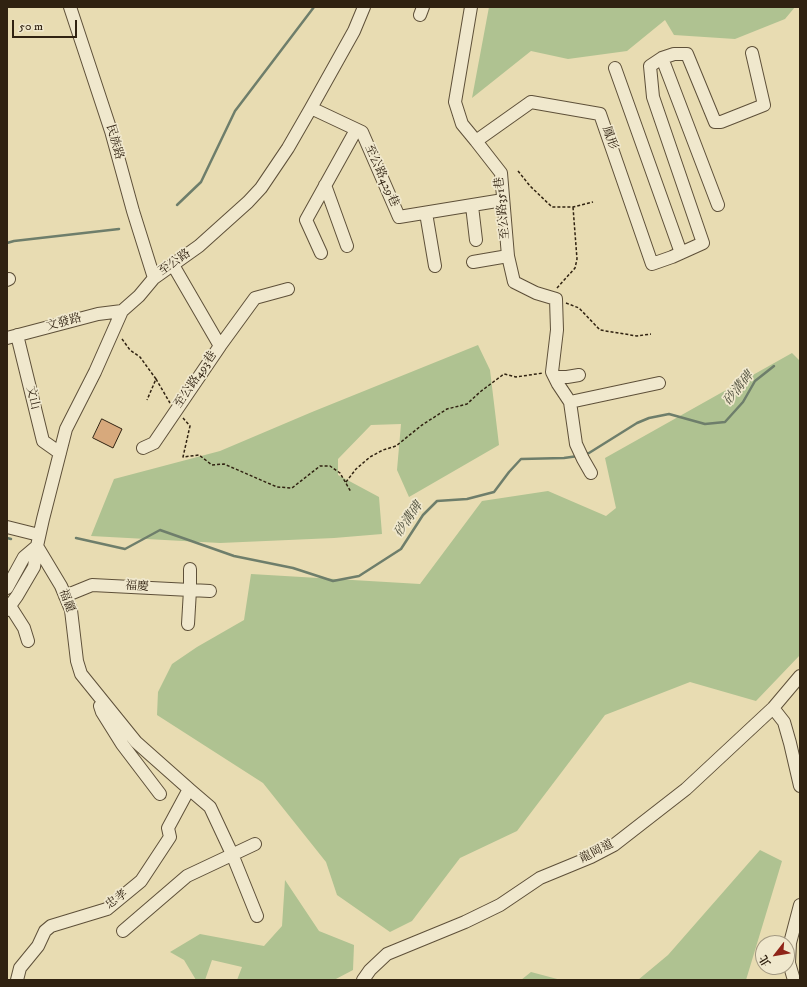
<!DOCTYPE html>
<html>
<head>
<meta charset="utf-8">
<style>
	body { margin:0 }
	#map { position:relative; width:807px; height:987px; overflow:hidden; background:#e8dcb2; font-family:"IM FELL DW Pica","Noto Serif TC",serif }
	canvas { display:block }
	.frame { position:absolute; inset:0; border:8px solid #302211; pointer-events:none }
	.north { position:absolute; left:755px; top:935px; width:40px; height:40px; box-sizing:border-box; background:#f0e8cd; border:1px solid #a39982; border-radius:50%; rotate:239deg; font-size:11px; font-weight:700; line-height:16px; text-align:center; color:#302211 }
	.north::after { content:''; display:block; margin:auto; width:14px; height:18px; background:#8f2418; clip-path:polygon(50% 0,100% 100%,50% 72%,0 100%) }
	.scale { position:absolute; left:12px; top:20px; width:65px; height:18px; box-sizing:border-box; border:2px solid #302211; border-top:0; padding-left:5px; font-size:12px; line-height:14px; white-space:nowrap; color:#302211; -webkit-text-stroke:3px #f0e8cd; paint-order:stroke }
</style>
</head>
<body>
<div id="map">
<canvas width="807" height="987"></canvas>
<div class="frame"></div>
<div class="north">北</div>
<div class="scale">50 m</div>
</div>
<script>
const context = document.querySelector('canvas').getContext('2d');
context.lineJoin = 'round';
function paint(path, color) { context.fillStyle = color; context.fill(path, 'evenodd'); }
function strokePath(path, color, width, dash) { context.strokeStyle = color; context.lineWidth = width; context.lineCap = dash ? 'butt' : 'round'; context.setLineDash(dash || []); context.stroke(path); }
function label(font, color, halo, rows, align = 'center') {
  context.font = font + ' "IM FELL DW Pica","Noto Serif TC",serif'; context.lineWidth = 3.5; context.setLineDash([]); context.textBaseline = 'middle'; context.strokeStyle = halo; context.fillStyle = color; for (const [text, x, y, turn = 0] of rows) {
    context.save(); context.translate(x, y); context.rotate((+turn || 0) * Math.PI / 180); context.textAlign = isNaN(turn) ? turn : align; if (halo) context.strokeText(text, 0, 0); context.fillText(text, 0, 0); context.restore();
  }
}
paint(new Path2D(`
	M489 7H795L785 19 735 39 674 35 665 20 627 51 568 59 531 51 472 98Z
	M478 345 490 370 499 445 409 497 397 470 401 424 371 425 338 459V475L379 497 382 534 334 538 220 543 91 536 114 479 220 451 312 412Z
	M792 353 800 361V655L756 701 690 682 605 715 517 831 460 858 412 921 390 932 337 895 326 862 263 783 157 715 158 692 172 664 197 647 244 620 251 574 420 584 482 501 548 491 606 516 616 508 605 458Z
	M760 850 782 861 746 980H638L668 955Z
	M285 880 319 931 354 945 353 970 334 980H237L242 967 212 960 205 980H196L184 960 170 952 200 934 264 946 282 926Z
	M531 972 561 980H521Z`), '#afc291');
strokePath(new Path2D(`
	M177 205 201 182 235 111 273 61 314 7
	M7 243 14 241 119 229
	M584 454 589 453 637 423 649 418 669 414 705 424 725 422 743 402 755 381 774 366
	M7 538 11 539
	M76 538 125 549 160 530 234 556 293 568 333 581 359 576 401 549 423 515 437 501 467 499 494 492 509 472 521 459 564 458 578 456`), '#6e7e6b', 2.5);
const building = new Path2D(`
	M102 419 122 429 113 448 93 438Z`);
paint(building, '#d7a97c');
strokePath(building, '#302211', 1);
const minor = new Path2D(`
	M70 7 111 131 133 211 154 278
	M471 7 455 102 462 124 476 141 501 173 508 256 514 282 536 293 556 299 557 330 552 372 558 384 570 402 576 444 583 459 591 473
	M420 15 423 7
	M662 58 718 205
	M615 68 681 253
	M311 108 362 132 399 217 503 200
	M476 141 531 102 600 114 652 264 672 257 703 243 653 97 650 66 662 58 674 54H687L715 122H721L764 105 752 53
	M325 185 347 246
	M472 206 476 240
	M426 213 435 266
	M321 253 306 220 356 130
	M473 262 508 256
	M7 280 9 279
	M17 335 43 441 60 453
	M7 338 98 314 122 311
	M220 346 255 298 288 289
	M555 377H567L579 375
	M570 402 659 383
	M143 448 154 443 220 346 173 265
	M7 527 39 535
	M7 588 24 557 37 546
	M65 596 92 585 210 591
	M10 606 24 628 28 641
	M7 610 17 596 34 567 37 546 43 519 66 429 95 372 122 311 139 296 154 278 199 246 248 202 261 188 288 148 311 108 354 31 364 7
	M188 624 190 590V569
	M100 706 102 712 122 744 160 794
	M773 708 784 722 790 743 800 786
	M189 789 210 807 232 854 257 916
	M123 931 187 876 255 844
	M17 980 20 968 38 946 45 931 51 926 107 909 141 881 170 837 168 828 189 789 136 742 81 674 77 661 71 610 61 586 37 546
	M363 980 370 970 387 954 465 922 500 905 540 878 591 857 614 845 686 789 773 708 800 676
	M794 980 789 963 790 943 800 905`);
strokePath(minor, '#5e5039', 14);
strokePath(new Path2D(`
	M518 171 530 186 552 207H573L593 202
	M557 288 575 268 577 259 573 207
	M566 303 579 308 600 330 637 336 651 334
	M122 339 130 350 140 357 156 379 147 400
	M156 379 170 403
	M183 418 190 426 183 457 199 455 212 465 224 464 277 487 292 488 320 466H330L340 473 351 492
	M346 482 356 469 370 457 383 450 396 446 422 425 447 409 467 404 480 392 504 374 516 377 543 373`), '#302211', 1.5, [3, 2]);
strokePath(minor, '#f0e8cd', 12);
label('12px', '#302211', '#f0e8cd', [
	["鳳形",609,138,71],
	["民族路",114,142,74],
	["至公路429巷",381,176,66],
	["至公路351巷",503,208,-96],
	["至公路",175,263,-35],
	["文發路",64,323,-15],
	["至公路493巷",196,380,-56],
	["文山",32,398,76],
	["福慶",137,587,3],
	["福麗",66,601,70],
	["龍岡道",597,852,-27],
	["忠孝",117,900,-36]
]);
label('italic 13px', '#4f503e', '#f0e8cd', [
	["砂溝碑",739,389,-51],
	["砂溝碑",409,520,-55]
]);
</script>
</body>
</html>
